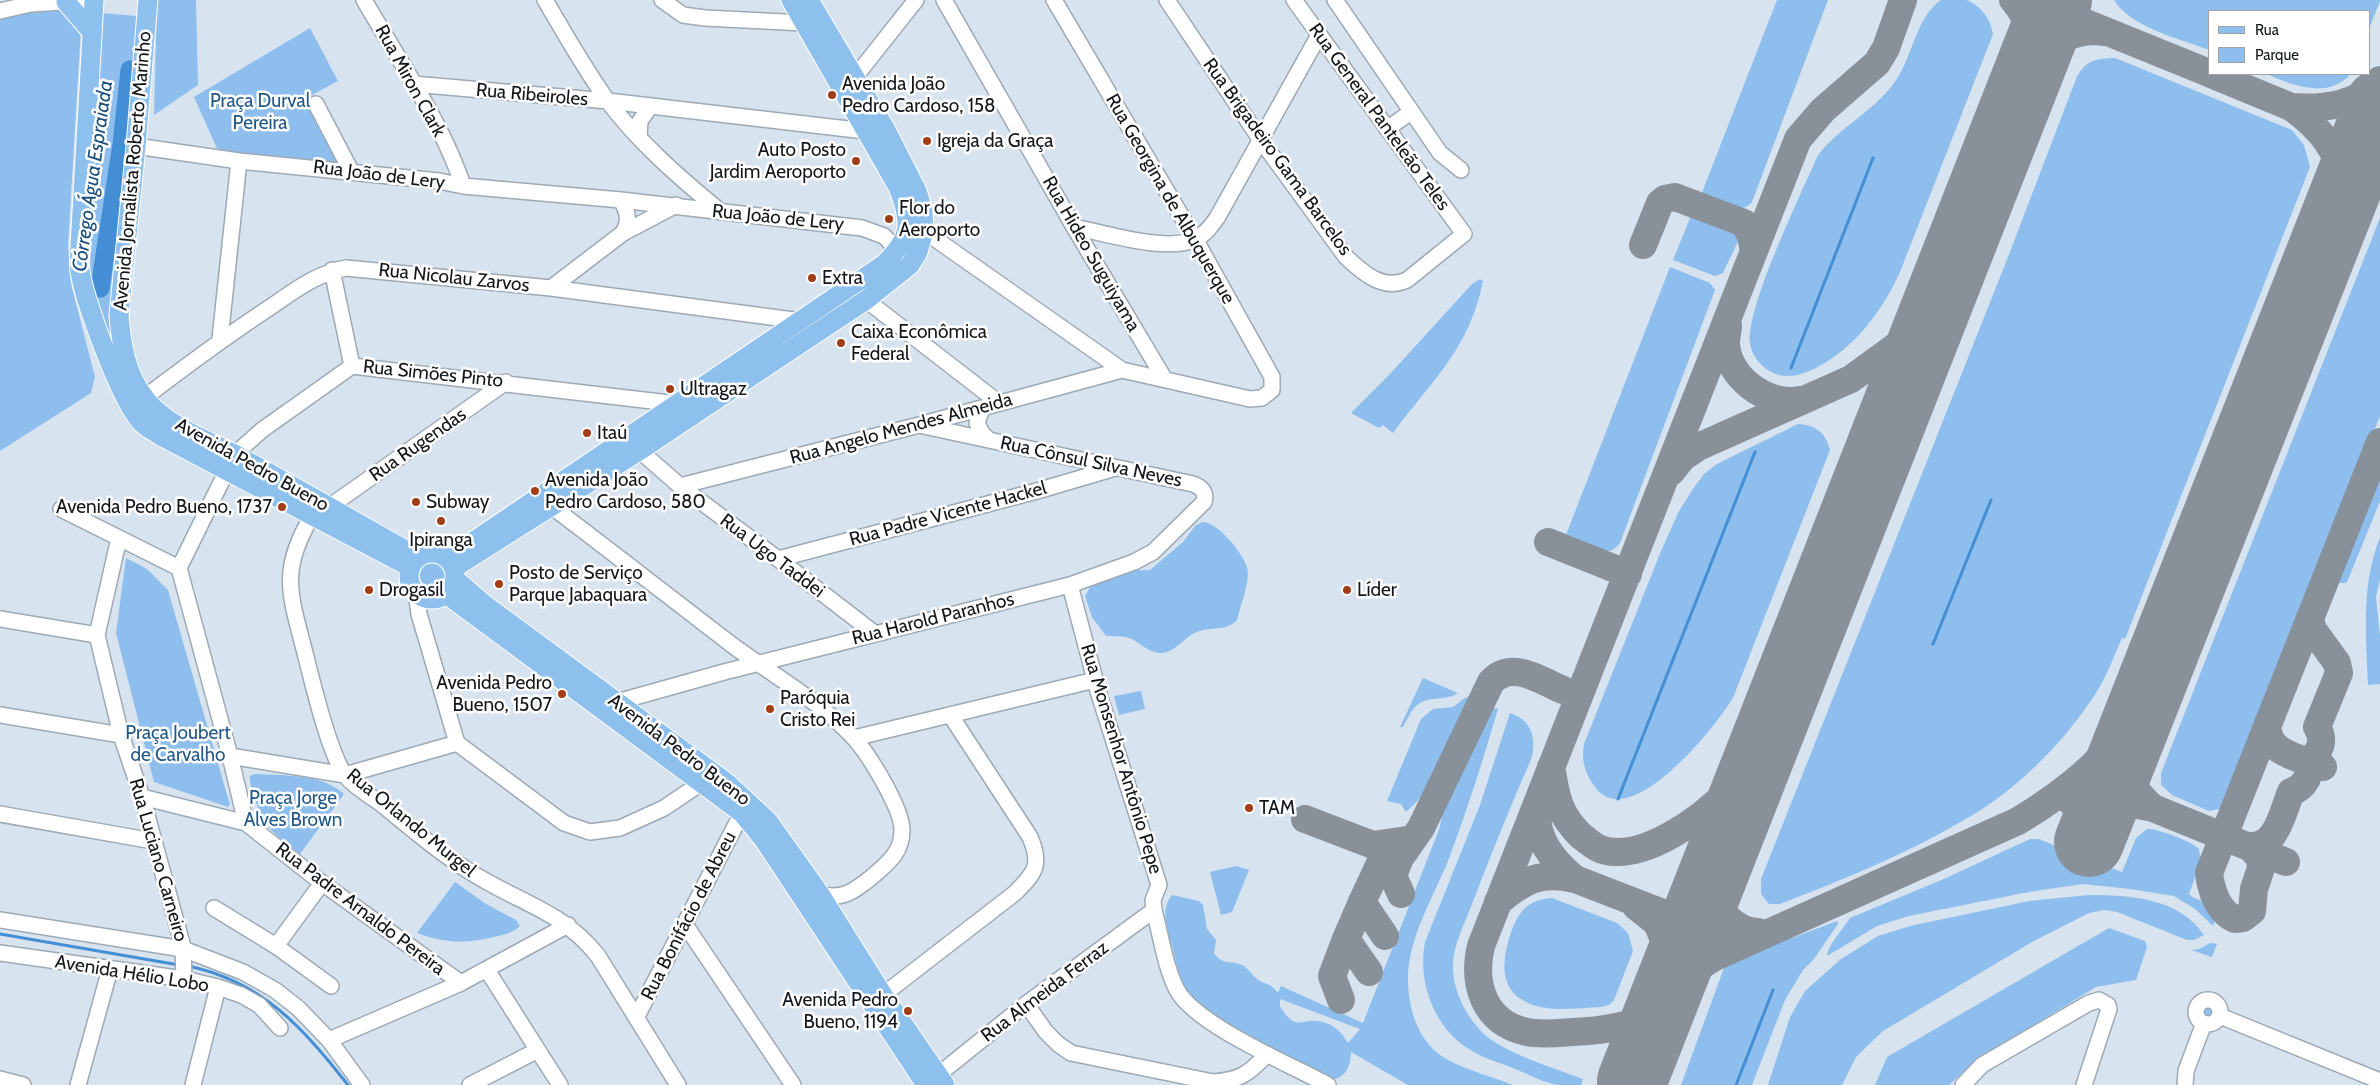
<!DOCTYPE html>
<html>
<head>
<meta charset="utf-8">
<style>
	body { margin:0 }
	#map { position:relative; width:2380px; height:1085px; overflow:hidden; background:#d7e3ef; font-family:Cabin,sans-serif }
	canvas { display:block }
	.legend { position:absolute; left:2208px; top:10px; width:162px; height:65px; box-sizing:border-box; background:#fff; border:1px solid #a1a2a4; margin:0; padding:6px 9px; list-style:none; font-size:15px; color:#13171b }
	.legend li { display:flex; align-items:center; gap:10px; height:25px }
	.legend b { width:25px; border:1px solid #a1a2a4 }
</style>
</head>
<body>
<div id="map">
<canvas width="2380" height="1085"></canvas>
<ul class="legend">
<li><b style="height:6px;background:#8ec0ee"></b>Rua</li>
<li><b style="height:14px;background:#8ebeed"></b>Parque</li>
</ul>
</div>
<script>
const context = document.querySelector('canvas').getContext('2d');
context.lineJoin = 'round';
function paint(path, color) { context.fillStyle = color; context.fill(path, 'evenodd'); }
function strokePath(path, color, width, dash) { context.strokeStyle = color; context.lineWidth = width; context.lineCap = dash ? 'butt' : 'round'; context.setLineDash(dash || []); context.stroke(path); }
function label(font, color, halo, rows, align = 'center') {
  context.font = font + ' Cabin,sans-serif'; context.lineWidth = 5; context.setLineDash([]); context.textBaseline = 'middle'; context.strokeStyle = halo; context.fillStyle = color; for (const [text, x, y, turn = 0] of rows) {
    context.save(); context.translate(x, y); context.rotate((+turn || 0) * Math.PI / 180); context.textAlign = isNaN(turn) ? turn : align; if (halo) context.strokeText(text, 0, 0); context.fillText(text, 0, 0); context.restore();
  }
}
paint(new Path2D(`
	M157 0H196L198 85 154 115Z
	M1777 0H1828L1752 202C1738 218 1717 202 1701 195Z
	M1941 0C1949 0 1959 0 1966 0 1981 5 1991 20 1993 34L1900 272C1891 292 1880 310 1866 327 1848 349 1803 387 1773 373 1762 368 1752 356 1750 344 1745 309 1802 192 1818 155 1841 126 1874 111 1894 83 1913 58 1915 18 1941 0Z
	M2114 0H2380V1L2369 29V11H2209V50C2180 39 2130 27 2114 0Z
	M64 10 81 28 68 245 71 284 95 377 91 393 0 451V16Z
	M100 13 137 16 138 70H124L114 165 94 286 107 289 110 267 114 264 110 349 93 295 88 261Z
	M310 28 338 81 305 99 339 163 220 155 194 97Z
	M2115 58 2292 130 2304 145 2310 167 2125 639 2122 638C2114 656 2107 676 2096 693 2067 738 2025 782 1979 811 1918 849 1848 878 1780 904H1769L1761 894V879L2008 257 2076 79C2084 61 2096 58 2115 58Z
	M2266 74H2351C2326 100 2294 85 2266 74Z
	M1692 213 1738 230 1740 237 1723 273 1715 276 1673 260Z
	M2380 218V416L2227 802 2219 809 2209 811 2172 795 2161 785V773Z
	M1670 267 1710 283 1715 290 1620 543C1606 562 1581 546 1564 540Z
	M1480 279 1483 281C1469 350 1432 380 1393 433L1383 425 1379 428 1351 413 1389 375 1472 284Z
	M1798 424C1816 425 1826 433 1830 450L1733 698C1716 726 1630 835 1595 787 1585 774 1581 760 1584 744L1661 551 1679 511 1693 489 1704 474 1717 464Z
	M2380 462V501L2348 580 2346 583H2339L2336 578 2338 568Z
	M1202 522C1218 522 1242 552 1247 567 1251 580 1240 607 1237 620 1226 632 1211 626 1197 632 1185 636 1175 653 1161 653 1147 653 1139 640 1126 637 1120 636 1113 636 1106 636L1092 617 1085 596 1094 580 1132 570H1150L1183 542 1195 526Z
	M2380 537V579L2376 597 2380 636V684L2368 685C2366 635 2361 585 2380 537Z
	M126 558 147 569 168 590 228 798 230 804 228 807 154 782 116 633Z
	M420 575a13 13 0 1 1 26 0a13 13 0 1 1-26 0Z
	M1423 678 1458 693C1445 702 1427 695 1416 706 1410 712 1407 720 1403 727H1400Z
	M1141 691 1145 709 1119 715 1114 696Z
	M1466 697 1470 699C1452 735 1438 786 1406 812L1401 804 1387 801 1421 719 1433 709 1453 707Z
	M1494 708 1498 709C1483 760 1467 811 1448 861 1433 898 1408 938 1408 979 1408 1004 1415 1031 1433 1049 1449 1066 1491 1076 1513 1085H1408L1351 1052C1351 1068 1344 1080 1328 1080 1290 1061 1204 1025 1185 987 1177 972 1175 954 1170 939 1166 923 1161 909 1172 895L1199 901 1203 905 1207 929 1216 940 1214 953C1223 966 1231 960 1242 965 1248 968 1251 974 1256 978 1263 985 1269 981 1278 993L1281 986 1363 1023 1440 827 1446 792 1471 741ZM1280 999 1360 1029 1348 1043C1340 1028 1326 1019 1309 1021 1303 1022 1298 1024 1293 1021 1288 1019 1283 1011 1280 1006Z
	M1510 713C1531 720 1536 736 1532 757 1511 805 1491 854 1472 904 1464 925 1452 947 1453 969 1454 993 1466 1016 1483 1033 1503 1053 1555 1068 1583 1079L1581 1085C1573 1085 1565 1085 1558 1085 1544 1083 1528 1074 1515 1069 1501 1063 1485 1059 1472 1051 1435 1030 1417 983 1425 942L1480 805Z
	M255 774C284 776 321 773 344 794L300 854C267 830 260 821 250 782V776Z
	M2147 829C2157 828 2193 842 2199 849L2201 861 2189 894 2194 898 2205 902 2216 917 2213 926 2195 909 2174 896 2130 889 2082 884 2029 892 1909 916 1877 926 1827 956C1827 946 1844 928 1850 918L1946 878 2030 839H2039L2070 852 2067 864 2092 874 2096 862 2122 872 2136 838Z
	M1236 866 1249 870 1232 912 1221 915 1210 872Z
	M455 882 486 904 516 920 520 926C513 933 503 935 494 937 466 944 444 943 417 933Z
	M2089 895C2130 895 2179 898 2204 935L2194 940H2187L2117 912 2104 910 2089 913 2032 942 1883 1031 1856 1057 1842 1085H1768L1790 1017 1805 991 1841 959 1878 936 1910 926 2029 901Z
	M1552 898 1617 923 1628 933 1633 951 1614 1000 1609 1005 1601 1007C1577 1008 1548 1013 1526 1002 1501 990 1502 965 1508 942 1515 918 1524 899 1552 898Z
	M1837 921 1838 924 1814 959 1803 970 1785 1000 1752 1085H1681L1724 968 1747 955Z
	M2109 928 2145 941 2147 947 2136 980 2096 987 1975 1061 1949 1085H1875L1887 1057Z
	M2210 943 2217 944 2212 957 2191 950 2199 949Z
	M2203 1012a6 6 0 1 1 12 0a6 6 0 1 1-12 0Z`), '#8ebeed');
strokePath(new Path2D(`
	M1791 368 1873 158
	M1933 644 1991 500
	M1618 799 1755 452
	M0 934 179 965
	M188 966C262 981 304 1029 348 1085
	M1736 1085 1773 990`), '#438ed4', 3);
strokePath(new Path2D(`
	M100 288 122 144 130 70`), '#438ed4', 19);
strokePath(new Path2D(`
	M1903 0 1886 48 1877 63 1823 110 1798 139 1481 946C1472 984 1484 1023 1527 1032 1542 1035 1558 1033 1573 1032 1598 1031 1627 1027 1651 1016 1665 1009 1673 994 1683 983 1692 972 1702 964 1715 957L2018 821C2063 794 2109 759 2135 713 2148 690 2157 664 2169 640
	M2013 0C2030 19 2032 39 2032 64
	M2029 0 2209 73
	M2032 64C2053 42 2073 28 2105 32
	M2211 74 2291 107
	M2354 170 2380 149
	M2331 229C2334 215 2338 201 2340 187 2344 153 2316 125 2291 107 2324 109 2357 106 2380 80
	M1643 245 1660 203 1665 199 1675 197 1744 223 1751 236 1754 251
	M1728 326C1728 331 1726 337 1726 342 1726 376 1767 407 1800 400
	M1671 472 1683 457 1698 447 1851 379 1899 344 1938 304
	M1548 542 1628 574
	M2268 723C2263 753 2301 758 2323 767
	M1551 767C1554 781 1555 795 1561 808 1565 818 1573 828 1581 836 1587 840 1593 846 1600 849 1641 864 1703 818 1730 789 1746 773 1757 752 1769 733
	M2069 800 2115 777
	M2105 802H2124L2153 808C2127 786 2127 772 2129 740
	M2153 808 2286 862
	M1305 819 1373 845 1413 839 1383 857 1362 902 1385 936
	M2249 846 2260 858 2261 868 2254 889 2252 911 2243 918 2235 919C2218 912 2211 890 2209 873L2380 442
	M2249 846C2277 848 2282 813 2291 792 2305 787 2312 775 2307 761 2321 753 2325 740 2317 727L2339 673 2337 663 2313 630 2310 619
	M1716 866C1715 876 1714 885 1715 895 1718 914 1739 932 1758 932
	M1575 879 1725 937H1755
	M1401 894 1393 876 1400 858 1421 828 1491 682C1512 659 1541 681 1563 690
	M1362 902 1346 939 1369 972
	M1498 902C1524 880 1541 871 1575 879 1552 860 1535 839 1537 807
	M1636 906 1657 923 1670 954 1665 980
	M1341 1000 1332 976 1346 939`), '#88919a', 28);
strokePath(new Path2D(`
	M2089 842 2380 104
	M1632 1081 2057 0`), '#88919a', 70);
const minor = new Path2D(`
	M364 0C397 57 443 124 463 186
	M545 0C565 34 584 68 607 100 638 142 681 179 721 212
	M662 0 683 15 705 18 804 23
	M944 0 1074 227 1164 378
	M1167 0 1260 139 1346 257C1363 273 1383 291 1407 280L1464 234 1294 0
	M1335 0 1440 153 1461 170
	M0 11 31 4 94 0
	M855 77 916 0
	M413 84 608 101 865 131
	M316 104 351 171
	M1387 129 1411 112
	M639 137 640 121 650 107
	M136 146 239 161 439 181 463 186 621 200 862 228 884 236 898 251
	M621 200C628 213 630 220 623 233
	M1074 227C1104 233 1168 253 1195 239 1205 235 1211 226 1217 218L1319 35
	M924 231 1122 370 1250 399 1262 398 1272 390V377L1195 239 1054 0
	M332 270 352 366
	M551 288 623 233 676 205
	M866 300 999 403
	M220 339 239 161
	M144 398C186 366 228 335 272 306 295 290 318 273 346 268L551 288 801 321
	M982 408 977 423 982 433 989 440
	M631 443 680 486 778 559 874 633
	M680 486 919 425 1122 370
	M551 506C612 552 672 599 732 645 770 673 822 703 853 737 868 753 902 808 902 830 902 852 889 862 873 876 856 890 842 901 820 894
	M329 507 506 382
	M61 509 179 568
	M312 516C279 571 290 594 305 653 312 681 329 753 345 775 353 786 369 795 380 803 417 833 451 863 493 885 535 908 567 917 598 956L678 1085
	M119 538 97 635 121 735 142 797 183 947 184 979
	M778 559 1037 491 1115 468
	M1070 585 1098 691 1159 885 1153 900 1154 910C1161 936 1165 967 1177 990 1196 1025 1291 1065 1328 1085
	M416 592 419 614 457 743 564 823 590 832 620 828 664 808 701 783
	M0 619 97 635
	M617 702 724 672 1070 585 1134 562 1153 552 1204 502C1207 492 1201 487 1193 484L919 425
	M0 715 121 735
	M854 738 1095 680
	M230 756 345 775 457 743
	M142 797 246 823
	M0 814 153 841
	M214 908 276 946 331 986
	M0 920 183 949 243 972 275 990 298 1008 329 1040 362 1085
	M686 926 793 1085
	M276 946 322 883
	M0 953 184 979 218 987 241 995 259 1005 280 1028
	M487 970 560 1085
	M461 983 322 883 246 823 230 756 179 568 235 454 262 430 352 366 678 404
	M883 995 1015 893C1035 873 1042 865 1030 837L951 716
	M2196 1012a12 12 0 1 1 24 0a12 12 0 1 1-24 0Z
	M1026 1004 1046 1032 1058 1044 1071 1053 1213 1082C1240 1080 1249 1074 1267 1054
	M2220 1016 2380 1081
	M636 1018 742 813
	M329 1040 461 983 568 925
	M938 1075 1026 1004 1154 910
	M0 1079 23 1085
	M78 1085 110 969
	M193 1085 218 987
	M470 1085 538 1050
	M1963 1085 1982 1065 2089 1003 2099 1000 2108 1005 2109 1009 2084 1085
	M2185 1085 2186 1071 2204 1023`);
const major = new Path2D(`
	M94 0 80 247C80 255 79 263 80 271 84 300 122 404 142 423 147 428 155 432 161 436L410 567
	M148 0 136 146 119 315C121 344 126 373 144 397 165 426 206 439 236 455 297 488 357 523 418 557
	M66 2 92 32
	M459 551 884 264C912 237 912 223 898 187L791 0
	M409 576a23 23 0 1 1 46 0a23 23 0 1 1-46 0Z
	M454 568 639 451 866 300 910 265 918 252 924 231 923 210 917 191 886 130 809 0
	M455 579 485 605 727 783 768 821 820 894 883 995 945 1085
	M446 594 742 813 764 840 926 1085`);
strokePath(minor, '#9da9b4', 18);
strokePath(major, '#fff', 21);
strokePath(minor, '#fff', 15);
strokePath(major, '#8ec0ee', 19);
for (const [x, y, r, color] of [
	[832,95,5,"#a33d17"],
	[927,141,5,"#a33d17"],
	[856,161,5,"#a33d17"],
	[889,219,5,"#a33d17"],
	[812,278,5,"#a33d17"],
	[841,343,5,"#a33d17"],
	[670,389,5,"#a33d17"],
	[587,433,5,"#a33d17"],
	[535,491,5,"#a33d17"],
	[416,502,5,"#a33d17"],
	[282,507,5,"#a33d17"],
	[441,521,5,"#a33d17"],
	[499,584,5,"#a33d17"],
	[369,590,5,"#a33d17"],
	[1347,590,5,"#a33d17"],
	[562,694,5,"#a33d17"],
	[770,709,5,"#a33d17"],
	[1249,808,5,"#a33d17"],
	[908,1011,5,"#a33d17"]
]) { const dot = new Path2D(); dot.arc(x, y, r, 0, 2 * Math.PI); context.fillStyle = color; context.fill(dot); strokePath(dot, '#fff', 2); }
label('19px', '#13171b', '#fff', [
	["Rua Miron Clark",410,81,61],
	["Rua Ribeiroles",532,95,5],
	["Rua General Panteleão Teles",1379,117,54],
	["Rua Brigadeiro Gama Barcelos",1277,157,54],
	["Avenida Jornalista Roberto Marinho",133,171,-85],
	["Rua João de Lery",379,175,7],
	["Rua Georgina de Albuquerque",1170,199,60],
	["Rua João de Lery",778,218,6],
	["Rua Hideo Suguiyama",1091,254,60],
	["Rua Nicolau Zarvos",454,278,6],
	["Rua Simões Pinto",433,374,6],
	["Rua Angelo Mendes Almeida",901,429,-15],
	["Rua Rugendas",418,445,-35],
	["Rua Cônsul Silva Neves",1091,462,12],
	["Avenida Pedro Bueno",252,465,29],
	["Rua Padre Vicente Hackel",948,514,-15],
	["Rua Ugo Taddei",772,556,37],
	["Rua Harold Paranhos",933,619,-14],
	["Avenida Pedro Bueno",679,750,37],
	["Rua Monsenhor Antônio Pepe",1121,759,73],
	["Rua Orlando Murgel",411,823,39],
	["Rua Luciano Carneiro",158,860,74],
	["Rua Padre Arnaldo Pereira",360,909,37],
	["Rua Bonifácio de Abreu",689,916,-63],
	["Avenida Hélio Lobo",132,974,9],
	["Rua Almeida Ferraz",1045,992,-37]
]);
label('19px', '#13171b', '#fff', [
	["Avenida João",842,84],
	["Pedro Cardoso, 158",842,106],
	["Igreja da Graça",937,141],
	["Auto Posto",846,150,"right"],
	["Jardim Aeroporto",846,172,"right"],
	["Flor do",899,208],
	["Aeroporto",899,230],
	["Extra",822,278],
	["Caixa Econômica",851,332],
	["Federal",851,354],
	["Ultragaz",680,389],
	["Itaú",597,433],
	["Avenida João",545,480],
	["Pedro Cardoso, 580",545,502],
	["Subway",426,502],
	["Avenida Pedro Bueno, 1737",272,507,"right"],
	["Ipiranga",441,540,"center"],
	["Posto de Serviço",509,573],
	["Parque Jabaquara",509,595],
	["Drogasil",379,590],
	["Líder",1357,590],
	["Avenida Pedro",552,683,"right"],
	["Bueno, 1507",552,705,"right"],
	["Paróquia",780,698],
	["Cristo Rei",780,720],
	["TAM",1259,808],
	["Avenida Pedro",898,1000,"right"],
	["Bueno, 1194",898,1022,"right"]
], 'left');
label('19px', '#245887', '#fff', [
	["Praça Durval",260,101],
	["Pereira",260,123],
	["Praça Joubert",178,733],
	["de Carvalho",178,755],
	["Praça Jorge",293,798],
	["Alves Brown",293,820]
]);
label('italic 20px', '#1a4f7d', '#fff', [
	["Córrego Água Espraiada",93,176,-82]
]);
</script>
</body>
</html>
